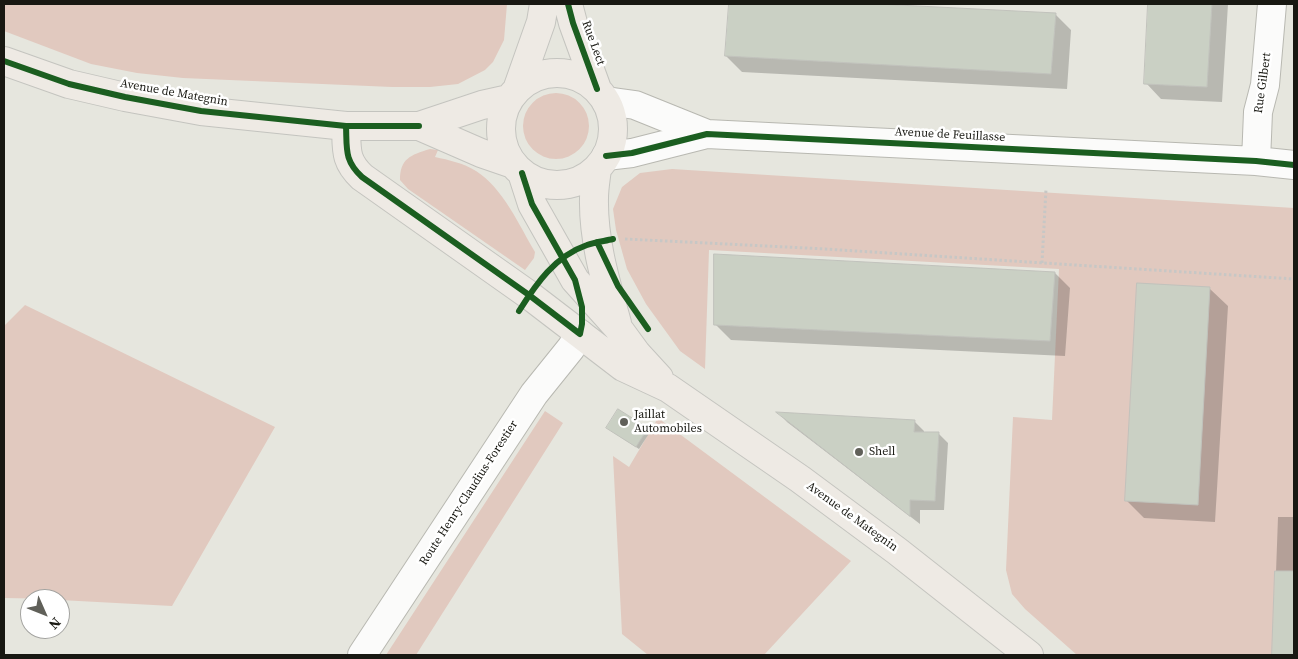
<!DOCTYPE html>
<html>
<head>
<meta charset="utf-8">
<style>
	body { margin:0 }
	#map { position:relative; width:1298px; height:659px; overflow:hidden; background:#e6e6de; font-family:"Source Serif 4",serif }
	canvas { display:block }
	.frame { position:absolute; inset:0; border:5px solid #181812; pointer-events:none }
	.north { position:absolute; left:20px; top:589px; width:50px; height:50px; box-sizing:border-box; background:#fff; border:1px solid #a3a3a0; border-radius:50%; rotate:134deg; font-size:14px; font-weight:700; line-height:20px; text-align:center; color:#181812 }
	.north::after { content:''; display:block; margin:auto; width:18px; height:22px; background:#606059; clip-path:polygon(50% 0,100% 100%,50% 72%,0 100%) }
</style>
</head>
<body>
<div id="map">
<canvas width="1298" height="659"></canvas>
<div class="frame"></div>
<div class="north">N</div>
</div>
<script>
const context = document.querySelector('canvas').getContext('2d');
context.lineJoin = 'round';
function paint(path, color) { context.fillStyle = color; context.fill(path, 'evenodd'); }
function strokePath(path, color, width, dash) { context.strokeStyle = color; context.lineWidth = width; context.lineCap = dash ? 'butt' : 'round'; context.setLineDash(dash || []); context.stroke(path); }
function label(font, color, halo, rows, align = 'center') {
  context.font = font + ' "Source Serif 4",serif'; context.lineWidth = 5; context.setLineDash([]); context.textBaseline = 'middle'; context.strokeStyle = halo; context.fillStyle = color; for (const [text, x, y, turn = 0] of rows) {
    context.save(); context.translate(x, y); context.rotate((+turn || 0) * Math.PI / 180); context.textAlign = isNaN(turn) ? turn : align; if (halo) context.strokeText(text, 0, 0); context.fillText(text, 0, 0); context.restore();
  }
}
paint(new Path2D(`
	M4 4H507L504 40 493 62 485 70 458 84 430 87H392L183 78 137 73 91 64 4 31Z
	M523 126a33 33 0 1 1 66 0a33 33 0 1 1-66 0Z
	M430 149 438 150 435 157C449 160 463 163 476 171 503 188 519 225 535 252L534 258 525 270 408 189 400 180C400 159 410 155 430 149Z
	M672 169 1294 208V655H1077L1025 609 1012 594 1006 570 1013 417 1052 420 1059 269 709 250 705 369 680 351 646 304 627 269 616 230 613 209 622 187 640 173Z
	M25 305 275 427 172 606 60 600V599L4 598V326Z
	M545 411 563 423 416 655H386Z
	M658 418 851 561 764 655H648L622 634 613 456 629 467Z`), '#e1c9bf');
paint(new Path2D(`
	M730 4H855L1056 15 1071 30 1067 89 742 72 726 56Z
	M1150 4H1228L1222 102 1161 99 1146 83Z
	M1055 273 1070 288 1065 356 731 340 715 324Z
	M1210 289 1228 306 1215 522 1144 518 1126 500Z
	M779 413 914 421 924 431V433H938L948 443 944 510H920V524L787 422Z
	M647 429 650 432 639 449 611 431Z
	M1278 517H1294V655H1273Z`), '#0003');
const building = new Path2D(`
	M729 4H878L1056 13 1051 74 725 56Z
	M1148 4H1212L1207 87 1144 84Z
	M714 254 1055 272 1050 341 714 325Z
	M1137 283 1210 287 1198 505 1125 501Z
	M618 409 648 428 636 447 606 428Z
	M776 412 915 420 914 432H939L935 501 910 500V516Z
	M1275 571H1294V655H1272Z`);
paint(building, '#cad0c4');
strokePath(building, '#c1c2bc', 1);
const minor = new Path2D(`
	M606 101 635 105 707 134
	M606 156 632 153 707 134 1256 161 1294 165
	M1256 161 1258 112 1265 85 1272 4
	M362 655 534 394 571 348 580 334`);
const major = new Path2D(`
	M568 4 573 23 597 89
	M4 61 69 84 125 97 201 111 346 126H419L482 105 509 99
	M501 129a56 56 0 1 1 112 0a56 56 0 1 1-112 0Z
	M518 87 541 22 544 4
	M346 126C347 149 344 160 362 177L529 295 623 367 668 388 800 479 897 551 1029 655
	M419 126 481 153 513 164
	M597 168C596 178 594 188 594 198 593 241 606 283 617 323
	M522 173 532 204 575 280 618 328 637 354 659 378`);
strokePath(minor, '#b8b8b1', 30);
strokePath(major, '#c4c4bf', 30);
strokePath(new Path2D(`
	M625 239 825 249 1294 279
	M1042 263 1046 189`), '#c7c7c5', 3, [2.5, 2.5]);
strokePath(minor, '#fbfbfa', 28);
strokePath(major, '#eeeae4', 28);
strokePath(new Path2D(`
	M568 4 573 23 597 89
	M4 61 69 84 125 97 201 111 346 126H419
	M346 126C347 149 344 160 362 177L529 295 580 334 582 324V307L575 280 532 204 522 173
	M606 156 632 153 707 134 1256 161 1294 165
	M597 242 618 286 648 329
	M519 311C536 284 555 256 587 245 595 242 605 241 613 239`), '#1b5e20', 6);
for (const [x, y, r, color] of [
	[624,422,5,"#606059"],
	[859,452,5,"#606059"]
]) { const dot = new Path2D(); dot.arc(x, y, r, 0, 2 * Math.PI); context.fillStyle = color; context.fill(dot); strokePath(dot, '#fff', 2); }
label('12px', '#181812', '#fff', [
	["Rue Lect",593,43,70],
	["Rue Gilbert",1263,83,-82],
	["Avenue de Mategnin",174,93,10],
	["Avenue de Feuillasse",950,135,3],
	["Route Henry-Claudius-Forestier",469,493,-57],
	["Avenue de Mategnin",852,517,36]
]);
label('12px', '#181812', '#fff', [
	["Jaillat",634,415],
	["Automobiles",634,429],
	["Shell",869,452]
], 'left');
</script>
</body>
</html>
